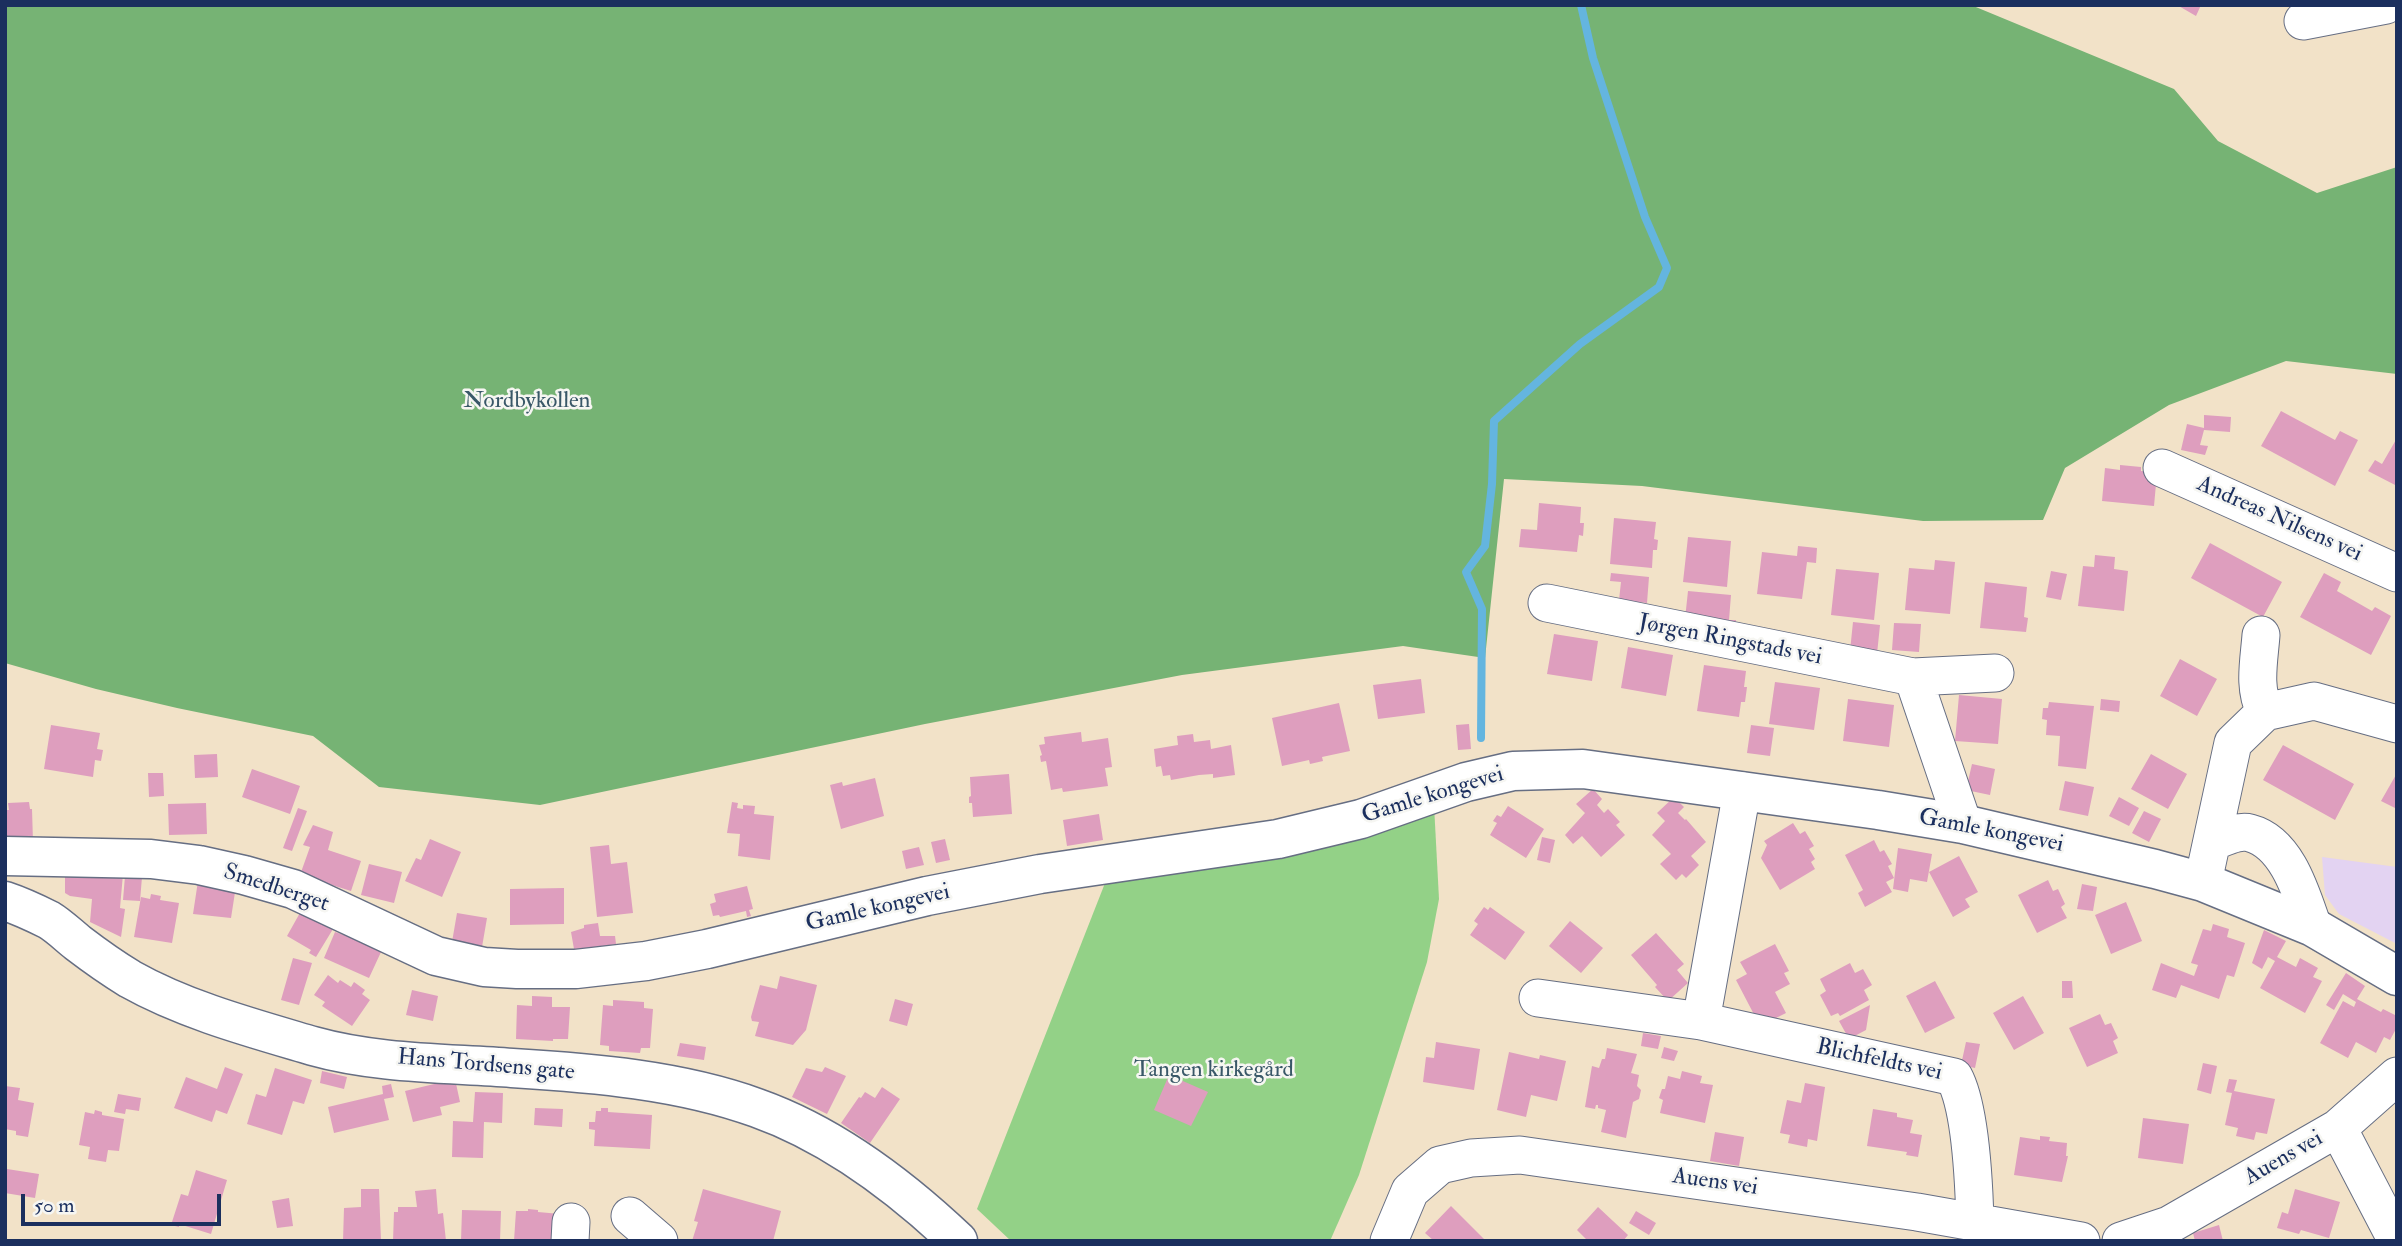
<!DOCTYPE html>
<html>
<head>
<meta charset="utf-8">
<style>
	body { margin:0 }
	#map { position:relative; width:2402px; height:1246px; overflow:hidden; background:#f2e2c8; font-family:"IM FELL Double Pica",serif }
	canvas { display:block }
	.frame { position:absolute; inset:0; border:7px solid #1b2f5e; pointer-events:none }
	.scale { position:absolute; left:21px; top:1194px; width:200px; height:32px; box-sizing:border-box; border:4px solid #1b2f5e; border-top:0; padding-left:9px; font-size:21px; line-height:24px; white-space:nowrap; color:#1b2f5e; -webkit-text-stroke:5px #f6f6f2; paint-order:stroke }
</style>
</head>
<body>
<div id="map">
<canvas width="2402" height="1246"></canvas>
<div class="frame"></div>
<div class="scale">50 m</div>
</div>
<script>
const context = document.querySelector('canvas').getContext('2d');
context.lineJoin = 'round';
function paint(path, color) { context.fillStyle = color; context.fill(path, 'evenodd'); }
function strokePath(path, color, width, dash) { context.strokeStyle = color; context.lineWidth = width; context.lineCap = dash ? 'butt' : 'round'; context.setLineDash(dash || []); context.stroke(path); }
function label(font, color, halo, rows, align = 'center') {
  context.font = font + ' "IM FELL Double Pica",serif'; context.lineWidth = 5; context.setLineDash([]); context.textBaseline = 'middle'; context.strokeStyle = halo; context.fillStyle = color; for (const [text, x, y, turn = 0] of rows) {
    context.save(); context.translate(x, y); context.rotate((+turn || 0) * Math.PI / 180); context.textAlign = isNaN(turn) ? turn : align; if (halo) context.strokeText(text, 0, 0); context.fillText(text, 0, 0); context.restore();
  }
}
paint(new Path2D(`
	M2322 857 2397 867V944L2339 914 2325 895Z`), '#e3d3f2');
paint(new Path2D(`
	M1434 805 1439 899 1427 962 1359 1175 1330 1241H1011L977 1209 1107 878Z`), '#93d187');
paint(new Path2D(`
	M5 5H1971L2174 89 2218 141 2317 193 2397 167V374L2286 361 2169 405 2065 468 2043 520 1923 521 1642 486 1504 479 1485 658 1403 646 1182 675 925 724 540 805 379 787 313 736 177 708 96 689 5 663Z`), '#76b374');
strokePath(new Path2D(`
	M1481 738 1482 609 1466 572 1485 546 1492 484 1494 421 1580 344 1659 287 1667 268 1645 217 1593 58 1581 5`), '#64b5df', 8);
paint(new Path2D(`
	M2177 5H2201L2196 16Z
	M2281 411 2335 440 2340 431 2358 440 2335 486 2261 446Z
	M2204 415 2231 417 2230 432 2204 430 2200 445 2208 446 2205 455 2181 450 2187 424 2204 428Z
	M2397 438V486L2368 471 2375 460 2382 464Z
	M2120 465 2141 467V471L2157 473 2154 506 2102 501 2105 468 2120 470Z
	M1539 503 1581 507 1580 523H1584L1583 536 1579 535 1577 552 1519 547 1521 529 1537 530Z
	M1614 518 1656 522 1654 539 1658 540 1657 550H1653L1652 568 1610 564Z
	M1688 537 1731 541 1727 587 1683 582Z
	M2210 543 2282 582 2263 617 2191 578Z
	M1798 546 1817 548 1816 563 1807 562 1802 599 1757 594 1762 552 1797 556Z
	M2095 555 2115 557 2114 569 2128 571 2124 611 2078 606 2083 566 2094 567Z
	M1935 560 1955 562 1950 614 1905 610 1909 568 1934 570Z
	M1836 569 1879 573 1874 620 1831 615Z
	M2051 571 2067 574 2061 600 2046 597Z
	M1611 573 1649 577 1647 603 1619 600 1621 582 1610 581Z
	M2324 573 2341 582 2337 591 2372 611 2375 607 2391 616 2371 655 2300 617Z
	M1985 582 2027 587 2024 617 2028 618 2026 632 1980 628Z
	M1688 591 1731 595 1729 620H1736L1735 628 1685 619Z
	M1853 622 1880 625 1877 654 1850 651Z
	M1894 623 1921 624 1919 652 1892 650Z
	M1554 634 1598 641 1592 681 1547 674Z
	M1628 647 1673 655 1666 696 1621 688Z
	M2180 659 2217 679 2197 716 2160 696Z
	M1704 665 1746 671 1744 687H1747L1745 702H1741L1739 717 1697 711Z
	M1421 679 1425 713 1378 719 1373 685Z
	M1775 682 1820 688 1814 730 1769 724Z
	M1959 695 2002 699 1998 744 1955 741Z
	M1848 699 1894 705 1889 747 1843 741Z
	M2101 699 2120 701 2119 712 2100 710Z
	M2049 702 2094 706 2086 769 2058 766 2060 736 2046 735 2047 720 2042 719 2043 708H2048Z
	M1339 703 1350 751 1322 757 1323 761 1310 764 1309 760 1282 766 1272 718Z
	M1469 724 1471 749 1458 750 1456 725Z
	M51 725 100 733 97 749 103 750 101 761 95 760 93 777 44 769Z
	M1751 725 1774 728 1770 756 1747 753Z
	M1081 732 1082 742 1108 738 1112 767 1105 768 1108 786 1063 792 1062 788 1051 790 1046 761 1041 762 1040 756 1042 755 1039 745 1045 744 1044 737Z
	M1193 734 1194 742 1210 740 1211 749 1231 745 1235 775 1213 778V774L1199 775 1171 780 1170 775 1163 776 1161 766 1156 767 1154 749 1178 745 1177 736Z
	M2283 745 2354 784 2335 820 2263 780Z
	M217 754 218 777 195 778 194 755Z
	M2151 754 2187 774 2168 809 2131 789Z
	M1972 764 1995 769 1990 795 1966 790Z
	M252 769 300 786 290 814 242 797Z
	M148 773H163L164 796 149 797Z
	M2397 773V809L2381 801Z
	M1009 774 1012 814 973 817 972 803H969V797L971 796 970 777Z
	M875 778 884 816 841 829 830 785 842 782 843 786Z
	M2065 781 2094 787 2088 816 2059 810Z
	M1593 789 1602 799 1597 805 1604 813 1608 809 1620 822 1616 825 1625 835 1601 857 1582 836 1573 844 1565 835 1585 813 1576 804Z
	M1674 797 1684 807 1678 813 1685 820 1686 819 1706 842 1691 856 1699 865 1686 878 1682 874 1676 880 1660 864 1671 854 1652 835 1665 821 1657 813Z
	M2119 797 2139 808 2129 826 2109 816Z
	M29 802 30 809H32L33 842 5 843V810H9L8 803Z
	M732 802 738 803 737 808 743 809V805L755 806 754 814 774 816 770 860 738 856 740 834 727 833Z
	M206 803 207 834 169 835 168 804Z
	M1508 806 1544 829 1526 858 1490 835 1497 823 1493 821 1497 815 1501 817Z
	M298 808 307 811 292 851 283 848Z
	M2144 811 2161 819 2149 842 2132 833Z
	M1099 814 1103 840 1067 846 1063 820Z
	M1793 823 1800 834 1805 831 1814 846 1809 849 1815 859 1811 862 1815 869 1780 890 1761 858 1767 845 1764 841Z
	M313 825 333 832 328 850 361 861 351 891 300 875 310 847 303 845Z
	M1542 837 1555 840 1550 863 1537 860Z
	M430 839 461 852 442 897 405 881 416 858 421 860Z
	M945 839 950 860 936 863 931 842Z
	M1874 840 1880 852 1884 850 1892 864 1888 866 1894 878 1886 882 1892 892 1865 907 1858 893 1863 890 1845 855Z
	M609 845 611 864 627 862 633 913 597 917 590 847Z
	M919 847 924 865 906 869 902 851Z
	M1898 848 1932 854 1927 882 1910 879 1908 892 1893 889Z
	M1959 856 1978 892 1965 899 1970 907 1953 917 1929 872Z
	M369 864 402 872 394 903 361 895Z
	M65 871 123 874 120 908 125 909 121 937 90 922 92 899 70 896 65 893Z
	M125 876 142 877 140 901 123 900Z
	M2048 880 2053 891 2058 889 2065 904 2061 907 2067 918 2037 933 2018 895Z
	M198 881 236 886 231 918 193 914Z
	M2082 884 2097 887 2093 911 2077 909Z
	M747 886 753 909 749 910 751 916 747 917 746 911 720 917 719 915 713 916 710 904 716 902 714 894Z
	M564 888V924L510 925V889Z
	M151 894 161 896 160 900 179 903 172 943 134 937 141 897 150 899Z
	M2126 902 2142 941 2111 954 2095 915Z
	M1484 907 1488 910 1490 907 1525 932 1505 960 1470 935 1478 924 1474 921Z
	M301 911 333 929 316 957 309 953 311 950 287 936Z
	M457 913 487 918 482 947 452 942Z
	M1570 921 1603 948 1581 973 1549 946Z
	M598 923 600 936H615L616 944 587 949H574L571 932 584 928V925Z
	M2213 924 2229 929 2227 937 2245 943 2234 977 2227 975 2219 999 2181 985 2176 998 2152 990 2161 963 2194 976 2198 965 2191 963 2203 929 2211 931Z
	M2264 930 2286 941 2277 957 2296 967 2300 958 2318 968 2313 977 2322 981 2305 1013 2260 988 2275 961 2268 957 2262 969 2252 963Z
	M345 931 378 946 377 950 381 952 369 978 324 958 335 932 344 935Z
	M1656 933 1684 964 1677 970 1688 983 1668 1001 1655 987 1657 985 1631 955Z
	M1775 944 1789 971 1784 973 1790 984 1775 992 1786 1013 1760 1026 1736 980 1747 974 1740 962Z
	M293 958 312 963 299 1005 281 1000Z
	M1850 963 1855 973 1863 969 1872 985 1864 990 1869 1000 1840 1016 1838 1013 1831 1016 1820 995 1826 991 1820 979Z
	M2346 973 2365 986 2357 999 2381 1012 2383 1009 2397 1016V1027L2390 1040 2384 1037 2376 1053 2356 1042 2348 1058 2320 1043 2343 1001 2354 1007 2356 1002 2343 994 2334 1010 2326 1005Z
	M328 975 338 983 340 980 351 987 354 982 365 990 362 994 370 1000 352 1026 322 1006 325 1002 314 995Z
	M780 976 817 985 806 1030 793 1045 755 1036 759 1022 752 1021 751 1017 760 985 777 989Z
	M1935 981 1955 1018 1925 1033 1906 996Z
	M2062 981H2072L2073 998H2062Z
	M412 990 438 996 433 1021 406 1015Z
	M532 996 552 997V1007H570L568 1039H553V1041L516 1039 517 1005 532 1006Z
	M2023 996 2044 1033 2014 1050 1993 1013Z
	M895 999 913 1004 907 1026 889 1021Z
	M613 1000 644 1002V1008L653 1009 650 1048H641L640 1053 609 1051V1046L600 1045 603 1005 613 1006Z
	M1870 1005 1866 1030 1849 1039 1839 1021Z
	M2100 1014 2105 1025 2111 1023 2118 1038 2113 1041 2118 1053 2087 1067 2069 1028Z
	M1643 1033 1661 1036 1658 1049 1641 1046Z
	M1436 1042 1480 1049 1474 1090 1423 1082 1426 1057 1434 1058Z
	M1966 1042 1980 1044 1975 1068 1961 1065Z
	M680 1043 706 1047 704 1060 677 1056Z
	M1664 1047 1678 1051 1674 1061 1661 1058Z
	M1607 1048 1637 1054 1631 1073 1639 1075 1637 1086 1641 1090 1639 1099 1633 1102 1626 1138 1601 1132 1606 1110 1598 1108V1105H1596L1595 1109 1585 1107 1592 1066 1599 1068 1602 1059H1605Z
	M1509 1052 1539 1059 1540 1055 1566 1061 1557 1101 1531 1095 1526 1117 1497 1110Z
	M2203 1063 2217 1066 2211 1094 2197 1090Z
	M225 1067 243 1074 227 1114 216 1110 212 1122 174 1108 186 1077 217 1089Z
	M825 1067 846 1076 827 1114 792 1097 806 1068 822 1072Z
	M275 1068 312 1080 304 1104 293 1101 282 1135 247 1124 256 1094 266 1097Z
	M322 1071 347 1077 344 1089 320 1083Z
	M1682 1071 1702 1076 1700 1083 1713 1085 1705 1123 1660 1113 1663 1100 1659 1098 1662 1089H1665L1668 1076 1680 1079Z
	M1169 1075 1208 1092 1191 1126 1154 1110Z
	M455 1079 460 1102 440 1107 442 1115 413 1122 405 1091Z
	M2229 1079 2237 1080 2234 1091 2275 1099 2267 1134 2256 1132 2254 1140 2236 1136 2238 1128 2225 1125 2232 1093 2226 1092Z
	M1805 1083 1825 1087 1817 1141 1808 1139 1807 1147 1788 1143 1790 1135 1780 1133 1787 1100 1801 1103Z
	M391 1084 394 1097 384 1099 389 1120 334 1133 328 1107 383 1094 382 1086Z
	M5 1086 20 1088 18 1100 34 1103 28 1137 16 1135V1131L5 1129Z
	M882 1087 900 1099 870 1143 841 1123 859 1097 861 1098 865 1092 875 1098Z
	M475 1092 503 1093 502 1123 484 1122 483 1158 452 1157 453 1121 473 1122Z
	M118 1094 141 1098 139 1111 126 1109 125 1114 114 1112Z
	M535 1108 563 1109 562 1127 534 1125Z
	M601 1108H608V1112L652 1115 650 1149 594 1146 595 1130 589 1129V1122H595L596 1111H601Z
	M1873 1109 1897 1113V1117L1913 1120 1910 1133 1922 1135 1918 1157 1906 1155 1907 1152 1867 1146Z
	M95 1110 102 1112V1115L124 1119 119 1151 108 1150 106 1162 88 1159 90 1147 79 1145 85 1112 94 1114Z
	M2143 1118 2189 1124 2183 1164 2138 1158Z
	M1715 1132 1744 1137 1739 1166 1710 1161Z
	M2040 1136 2050 1137 2049 1141 2067 1143 2066 1156H2068L2062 1182 2014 1175 2020 1137 2040 1140Z
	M7 1169 39 1174 35 1198 5 1193Z
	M196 1170 227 1180 211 1234 179 1224V1227L171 1225 181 1194 188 1196Z
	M361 1189H379L381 1241H343L344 1208 361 1207Z
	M436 1189 438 1214 443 1213 446 1241H393L394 1212H398V1207H417L415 1191Z
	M703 1189 781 1211 773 1241H692L698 1222 694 1221Z
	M2295 1189 2340 1202 2329 1238 2301 1230 2299 1234 2277 1228 2282 1212 2288 1214Z
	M289 1198 293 1226 277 1228 272 1201Z
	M1451 1206 1486 1241H1434L1425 1233Z
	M1598 1207 1628 1235 1623 1241H1588L1577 1230Z
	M528 1209 538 1210V1212L560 1214 558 1241H514L516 1211H528Z
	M462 1210 501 1211 500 1241H461Z
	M1636 1211 1656 1223 1649 1235 1629 1223Z
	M2219 1225 2223 1241H2195L2193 1233Z`), '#de9ebe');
const minor = new Path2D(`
	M2303 21 2386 5
	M2162 468 2397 573
	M1547 603 1913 677 1963 824
	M2261 635C2259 662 2253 687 2265 712
	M1913 677 1995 673
	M2213 842C2224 837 2239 830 2250 833 2288 843 2302 896 2313 927
	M2203 882 2233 743 2265 712 2314 701 2397 724
	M1538 998 1701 1021 1954 1077C1971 1108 1974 1185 1975 1222
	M1701 1021 1742 791
	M2338 1128 2397 1241
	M630 1216 659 1241
	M570 1241 571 1222
	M1389 1241 1410 1191 1440 1165 1471 1158 1520 1155 1917 1212 2081 1241
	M2121 1241 2169 1225 2338 1128 2397 1076`);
const major = new Path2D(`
	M5 856 151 859 199 865 244 875 293 889 436 956 484 967 517 969H576L646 961 707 949 927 896 1040 874 1278 839 1361 819 1466 782 1513 771 1583 769 1878 810 1963 824 2155 869 2203 882 2313 927 2397 976
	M5 901C20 906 35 913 49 920 59 926 68 935 78 943 95 956 112 968 130 979 185 1010 252 1028 313 1046 377 1064 447 1063 512 1068 593 1073 680 1080 757 1108 833 1135 900 1186 958 1241`);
strokePath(minor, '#666e83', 39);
strokePath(major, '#666e83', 41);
strokePath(minor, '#fff', 37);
strokePath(major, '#fff', 38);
label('23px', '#395868', '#f6f6f2', [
	["Nordbykollen",527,402],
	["Tangen kirkegård",1214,1071]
]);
label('23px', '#1b2f5e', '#f6f6f2', [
	["Andreas Nilsens vei",2279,520,24],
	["Jørgen Ringstads vei",1730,641,11],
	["Gamle kongevei",1433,796,-17],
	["Gamle kongevei",1991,832,11],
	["Smedberget",276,889,18],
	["Gamle kongevei",878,909,-13],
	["Blichfeldts vei",1879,1061,12],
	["Hans Tordsens gate",486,1066,5],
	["Auens vei",2284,1159,-30],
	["Auens vei",1715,1183,8]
]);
</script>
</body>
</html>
